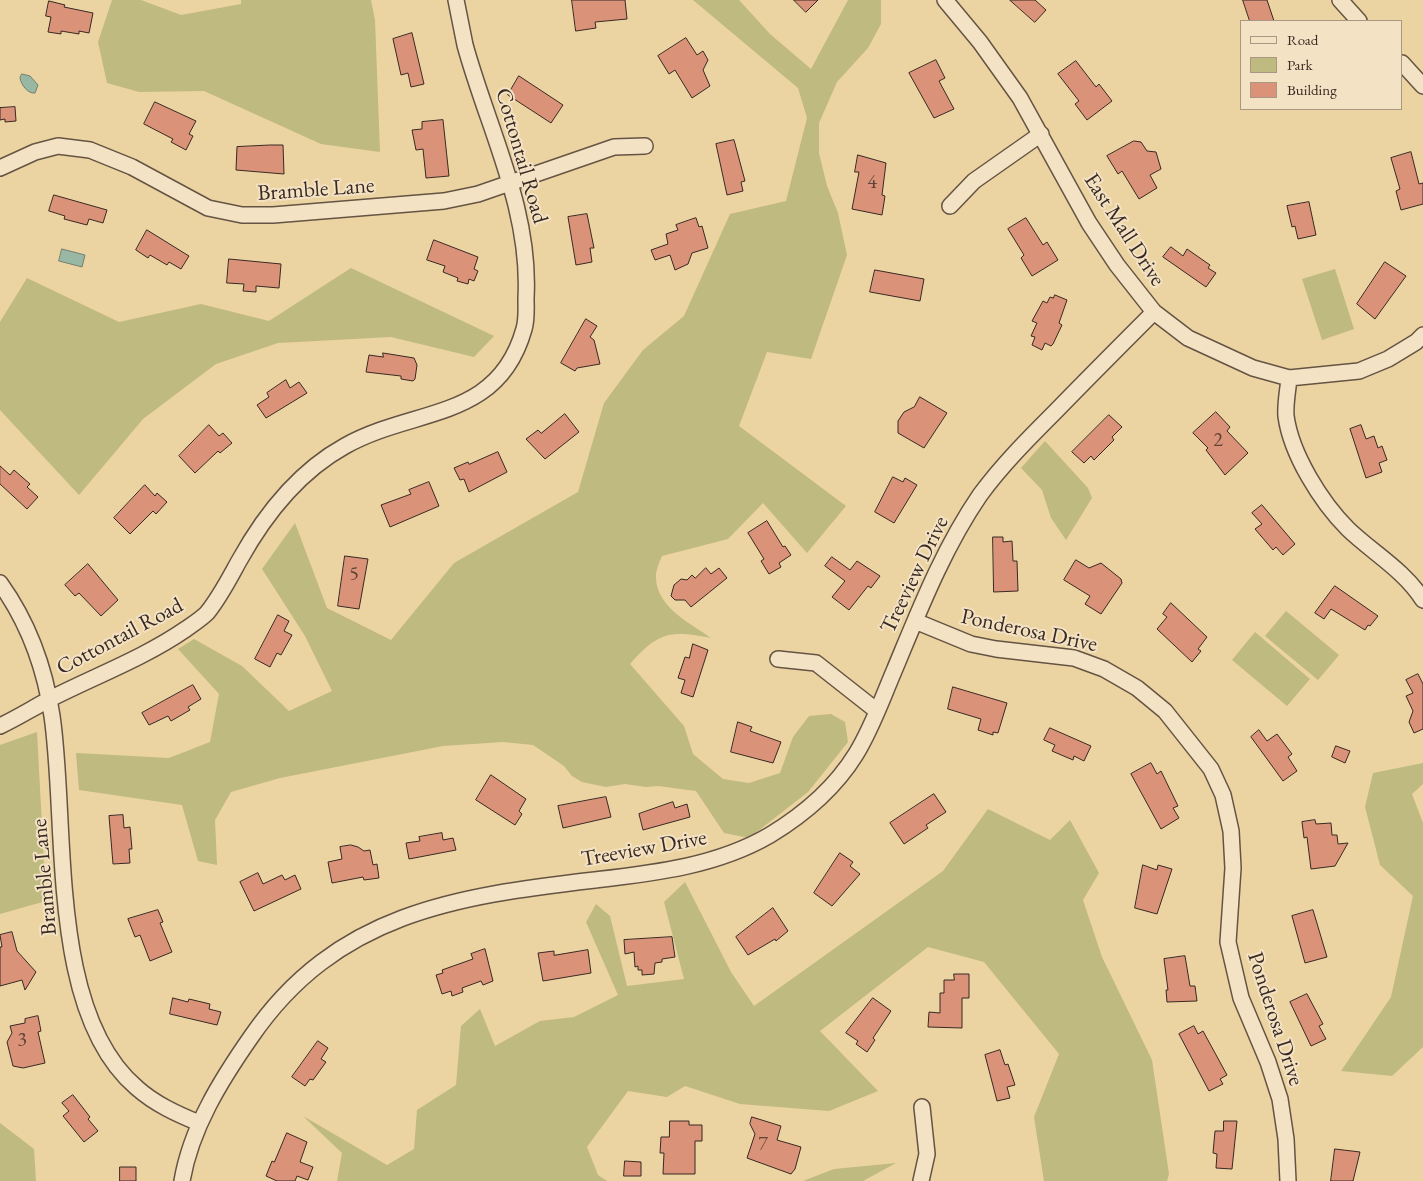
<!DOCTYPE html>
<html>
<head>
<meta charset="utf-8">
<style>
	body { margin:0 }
	#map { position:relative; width:1423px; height:1181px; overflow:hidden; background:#ecd3a2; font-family:"EB Garamond",serif }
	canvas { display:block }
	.legend { position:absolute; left:1240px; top:20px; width:162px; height:90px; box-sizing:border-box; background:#f3e2c3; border:1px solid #a89883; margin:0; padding:6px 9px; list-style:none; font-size:15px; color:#382923 }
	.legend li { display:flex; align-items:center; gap:10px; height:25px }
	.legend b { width:25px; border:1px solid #a89883 }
</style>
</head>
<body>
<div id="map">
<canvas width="1423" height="1181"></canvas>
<ul class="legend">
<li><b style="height:6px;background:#f3e2c3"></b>Road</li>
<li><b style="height:14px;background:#bfba7f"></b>Park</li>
<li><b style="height:14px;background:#da9378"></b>Building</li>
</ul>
</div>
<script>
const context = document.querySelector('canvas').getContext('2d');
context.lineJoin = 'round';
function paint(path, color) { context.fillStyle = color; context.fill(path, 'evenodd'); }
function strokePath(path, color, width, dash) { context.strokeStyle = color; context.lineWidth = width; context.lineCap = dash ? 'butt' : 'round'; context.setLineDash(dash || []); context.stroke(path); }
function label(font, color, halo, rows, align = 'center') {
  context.font = font + ' "EB Garamond",serif'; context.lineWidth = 4; context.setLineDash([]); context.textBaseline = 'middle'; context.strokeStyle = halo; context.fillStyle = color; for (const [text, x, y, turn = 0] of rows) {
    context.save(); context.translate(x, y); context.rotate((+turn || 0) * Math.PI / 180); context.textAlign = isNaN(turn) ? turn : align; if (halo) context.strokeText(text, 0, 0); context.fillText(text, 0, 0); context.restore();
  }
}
paint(new Path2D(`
	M112 0H141L181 15 241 4V0H371L375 20 380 152 321 144 204 91 139 92 107 83 98 42Z
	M693 0H739L770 34 811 69 848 0H881V24L868 48 837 82 819 123V153L827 186 838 213 847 255 811 359 767 352 739 426 846 506 807 553 763 503 728 539 662 556C659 563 655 572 656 579 658 608 690 623 711 638 670 630 658 632 630 664L684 726 693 754 723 779 749 783 780 773 793 737 809 716 831 714 845 722 848 742 808 792 749 838 724 833 696 791 658 786 646 787 625 784 606 787 582 782 572 776 564 766 533 745 503 742 443 746 280 778 231 792 215 820 217 865 198 861 182 805 79 790 76 753 169 758 210 742 219 694 178 649 194 639 242 666 289 711 332 691 305 636 262 569 295 523 327 608 391 640 454 563 578 492 604 403 643 350 684 316 730 214 786 201 807 118 798 88Z
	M351 268 494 336 474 357 391 337 278 343 216 364 143 419 79 495 0 410V322L27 278 119 322 201 304 269 321Z
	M1335 269 1354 329 1322 340 1302 279Z
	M1045 441 1088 488 1092 498 1066 540 1051 518 1042 490 1021 468Z
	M1286 611 1339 655 1318 680 1265 636Z
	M1255 632 1310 679 1287 706 1232 660Z
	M37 732 46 901 0 914V745Z
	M1423 763V784L1412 794 1423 823V1047L1392 1076 1341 1071 1391 997 1413 896 1380 865 1365 807 1373 773Z
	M988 809 1050 840 1070 820 1099 873 1083 900 1102 957 1152 1060 1169 1174 1167 1181H1044L1034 1117 1059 1054 984 962 928 947 820 1031 878 1091 829 1111 740 1104 685 1086 667 1097 628 1091 587 1147 598 1175 607 1181H337L342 1153 303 1116 387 1165 414 1149 417 1110 456 1085 461 1026 480 1009 495 1046 540 1021 574 1017 618 995 586 922 596 904 610 916 627 986 684 979 664 902 685 882 731 972 754 1006 943 871Z
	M0 1123 34 1149 36 1181H0Z
	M896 1163 863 1181H803L834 1169Z`), '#bfba7f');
const water = new Path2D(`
	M22 74 30 76 38 85 35 93C28 94 21 85 20 78Z
	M62 249 85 255 82 267 59 261Z`);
paint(water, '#99b8a4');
strokePath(water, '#727f70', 1);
const building = new Path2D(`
	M572 0H625L627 19 595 22 596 28 576 31Z
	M794 0H818L806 12Z
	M1010 0H1035L1046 10 1035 22Z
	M1243 0H1267L1274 21H1250Z
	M49 1 65 5 64 7 93 13 89 33 79 31V34L61 31V34L48 32 51 17 46 16Z
	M412 33 424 84 411 87 408 73 401 75 393 39Z
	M686 38 697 55 703 51 708 60 703 70 710 86 692 98 675 70 669 74 658 56Z
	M936 60 945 78 939 81 954 109 934 118 909 73Z
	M1076 61 1096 87 1099 84 1112 101 1087 120 1075 104 1079 101 1058 74Z
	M519 76 563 105 551 123 508 95Z
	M155 102 196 121 189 134 193 136 186 150 171 142 173 139 144 124Z
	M15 107 16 121 5 122V119L0 120V108Z
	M443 120 449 176 426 178 423 149 416 150 412 130 422 129V122Z
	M734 140 745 181 741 182 743 191 727 195 716 144Z
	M1134 141 1141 142 1147 151 1156 152 1161 169 1150 175 1157 188 1139 199 1122 171 1118 174 1107 156Z
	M270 145H283L284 174 236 170 237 147Z
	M1411 152 1419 184 1423 183V204L1401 210 1396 191 1400 189 1391 158Z
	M858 155 886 163 882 195 885 196 882 215 852 209 859 172H855Z
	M54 195 107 210 103 223 89 219 87 225 64 219 65 216 49 211Z
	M1309 202 1316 235 1298 239 1295 226 1292 227 1287 206Z
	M587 214 594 248H590L592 262 576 265 568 217Z
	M696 218 699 227 702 226 708 248 692 253 688 264 675 270 670 255 655 260 651 250 668 244 666 234 678 230 676 225Z
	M1026 218 1043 245 1047 242 1058 260 1032 276 1021 258 1024 255 1008 229Z
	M147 230 189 256 181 269 169 262 167 265 150 255 148 258 136 250Z
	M434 240 478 257 474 269 478 271 474 281 469 279 468 284 457 281 458 278 443 272 445 266 427 260Z
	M1171 247 1183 256 1187 249 1210 265 1208 268 1216 273 1206 287 1163 257Z
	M229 259 281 264 279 288 256 286V292L243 291 244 284 227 283Z
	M1385 262 1406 276 1375 319 1357 304Z
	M875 270 924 279 920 301 870 292Z
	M1055 295 1067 300 1059 323 1062 325 1053 344 1051 346 1045 343 1042 350 1032 345 1035 337 1031 336 1037 323 1032 321 1043 301 1047 303 1050 297 1053 298Z
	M586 319 597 326 590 337 594 340 600 364 577 368 575 371 561 363Z
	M383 353 414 358 417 365 415 379 413 381 401 379V376L366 372 369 355 383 357Z
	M286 380 290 388 299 382 307 393 266 418 257 405 269 397 267 393Z
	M920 397 947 413 924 448 898 433V421L904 412 914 407Z
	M1216 412 1230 427 1227 431 1248 453 1225 475 1206 450 1208 448 1193 433Z
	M565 414 579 432 545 459 526 439 538 430 541 433Z
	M1109 415 1122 427 1112 437 1114 440 1094 460 1091 456 1084 463 1072 452Z
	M209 425 219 436 223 433 232 443 220 453 218 451 195 473 179 456Z
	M1361 425 1366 439 1374 436 1378 448 1382 446 1387 460 1379 463 1382 472 1366 478 1350 429Z
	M498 452 507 472 469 492 464 479 460 480 454 468 468 462 469 464Z
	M0 466 10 475 14 470 30 484 27 487 38 497 27 509 0 484Z
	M893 477 903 482 905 478 917 485 894 523 875 512Z
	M429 482 439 506 390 527 381 505 411 494 409 490Z
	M145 485 155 496 157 493 167 502 156 514 153 511 130 534 114 518Z
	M1262 505 1295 544 1283 555 1276 547 1273 550 1255 529 1262 524 1252 513Z
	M767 521 783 547 785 546 791 555 779 563 781 567 769 574 761 561 764 559 748 533Z
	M993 537H1003V542L1012 541 1013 561H1017L1018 591 994 592Z
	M345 556 368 559 359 609 338 606Z
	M832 557 850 570 857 561 880 576 871 588 868 586 849 610 832 597 845 581 825 566Z
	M1076 560 1089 568 1101 563 1121 579 1122 583 1101 614 1085 604 1090 596 1064 580Z
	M88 564 118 600 101 616 79 593 75 596 65 585Z
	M706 568 711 574 719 568 727 578 691 607 685 600H675L671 596 674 585 681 579 687 580 692 575 695 578Z
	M1335 586 1378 616 1370 626 1368 625 1365 630 1331 609 1324 619 1315 613Z
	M1171 603 1207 637 1198 649 1201 651 1192 662 1157 629 1167 617 1163 614Z
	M278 615 289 621 284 631 292 635 281 655 277 653 270 667 255 659Z
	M693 644 708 650 693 697 681 693 685 680 678 678 685 657 689 658Z
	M1418 674 1423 684V729L1414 733 1409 722 1413 711 1406 696 1413 693 1406 680Z
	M193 685 201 699 188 707 190 710 171 721 168 716 149 725 142 713Z
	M953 687 1007 703 998 733 993 732V735L978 730 981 719 948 709Z
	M738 722 752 727 750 731 781 742 773 763 731 752Z
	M1050 728 1091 746 1084 761 1074 756 1073 760 1052 751 1055 745 1044 740Z
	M1259 730 1267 741 1277 734 1292 754 1288 757 1297 771 1283 781 1251 737Z
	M1336 746 1350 751 1345 763 1332 757Z
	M1151 763 1157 774 1161 771 1178 806 1173 808 1179 818 1161 829 1131 774Z
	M491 775 526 799 519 811 522 814 515 825 476 800Z
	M934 794 946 812 926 825 928 828 904 844 890 823Z
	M606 797 611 817 563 828 558 806Z
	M673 802 675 808 687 804 690 817 643 830 639 814Z
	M123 815 124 828 130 827 132 849H129L130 863 113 864 109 816Z
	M1315 820 1316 824 1331 823 1332 835H1337L1338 844 1348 843 1335 866 1311 869 1307 837 1304 838 1302 822Z
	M442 833 443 840 453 838 456 850 409 859 406 843 420 841 419 837Z
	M351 845 358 847 364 851 370 850 373 865 377 864 379 878 364 880 363 877 332 883 328 862 342 859 340 847Z
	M840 853 853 862 850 866 860 874 832 906 814 893Z
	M1143 865 1157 870 1158 865 1172 869 1157 914 1135 908Z
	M258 873 263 884 282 875 285 880 295 875 301 889 254 911 240 882Z
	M773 908 788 931 776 941 775 939 748 955 736 937Z
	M158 910 163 922 160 923 172 952 150 961 140 935 135 937 128 919Z
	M1313 910 1327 957 1305 963 1292 916Z
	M12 932 17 951 36 972 25 990 22 980 0 986V947H2L0 935Z
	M672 937 675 957 662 959V962L655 963 654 974 642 975V970H638V966L635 967 634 952 625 954 624 940Z
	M485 949 493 981 483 985 481 981 462 988 463 992 452 996 451 991 442 994 436 975 443 973 442 970 473 959 471 954Z
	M588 950 591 973 543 981 538 953 554 951V955Z
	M1185 956 1190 986H1195L1197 1001 1167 1002 1166 990H1168L1164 959Z
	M954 974H969V998H962V1028L928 1027 929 1012 940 1013V993H944V980H954Z
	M1307 994 1323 1024 1319 1026 1326 1039 1311 1046 1290 1002Z
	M173 998 188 1002 189 999 210 1004 209 1009 221 1012 217 1025 170 1014Z
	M873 998 891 1011 873 1038 875 1040 867 1052 856 1044 858 1041 846 1033Z
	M38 1016 41 1031 38 1032 45 1063 23 1068 13 1066 7 1042 12 1033 10 1026 25 1023V1019Z
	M1194 1026 1198 1034 1203 1031 1227 1075 1220 1079 1223 1084 1209 1091 1179 1034Z
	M318 1041 328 1048 321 1059 326 1062 313 1080 310 1079 305 1086 292 1077Z
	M1000 1050 1005 1065 1008 1064 1015 1085 1007 1087 1010 1098 997 1101 985 1055Z
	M73 1095 90 1117 88 1119 98 1131 84 1142 63 1116 69 1111 62 1103Z
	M752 1117 781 1126 777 1140 801 1147 795 1169 791 1174 747 1158 755 1134 750 1124Z
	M670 1121H689V1125H702V1141H695V1174H663L664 1153H660L661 1137H669Z
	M1224 1121H1237L1232 1169 1216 1168 1217 1154 1213 1153 1215 1131H1223Z
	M287 1133 307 1142 300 1162 313 1167 308 1180 297 1176 295 1181H277L266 1176 272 1161 274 1162Z
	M1335 1149 1360 1152 1353 1181H1331Z
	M625 1161 641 1162V1176H624Z
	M120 1167H136V1181H120Z`);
paint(building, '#da9378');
strokePath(building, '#382923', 1);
const street = new Path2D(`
	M945 0 980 42 1020 98 1089 223 1117 265 1154 312 1188 338 1253 368 1289 378 1359 371 1388 359 1416 342 1423 335
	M1340 0 1359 21
	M1402 63 1423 86
	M0 168 35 152 58 146 90 150 132 167 208 208 242 215H273L444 201 478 194 614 147 645 146
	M950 206 974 181 1041 134
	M1289 378C1288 390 1285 404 1286 416 1291 454 1321 502 1348 529 1373 553 1404 570 1423 600
	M0 583C28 622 45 669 52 716 68 824 47 1012 137 1088 155 1104 177 1114 199 1123
	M915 621 971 644 996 649 1074 658 1104 669 1137 688 1165 711 1211 769 1223 795 1231 831 1233 868 1228 942 1241 998 1268 1062 1280 1099 1286 1139 1288 1181
	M778 659 816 663 877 711
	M0 726C17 718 33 708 50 699 95 676 144 658 186 629 193 624 201 619 207 613 220 597 229 579 239 561 265 514 298 472 345 446 414 407 498 422 524 329 527 319 526 308 526 298 531 209 488 129 465 45 462 30 459 15 456 0
	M182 1181C191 1128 221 1080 251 1037 336 913 456 896 595 880 655 873 717 866 770 835 803 815 835 788 856 754 872 728 882 699 894 671 919 611 943 549 980 495 1002 465 1029 438 1055 412 1088 378 1121 345 1154 312
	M921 1181 927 1154 922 1107`);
strokePath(street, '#655443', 18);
strokePath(street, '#f3e2c3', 15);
label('20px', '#604438', null, [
	["4",872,183],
	["2",1218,441],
	["5",354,575],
	["3",22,1041],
	["7",763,1145]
]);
label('22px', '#382923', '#f3e2c3', [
	["Cottontail Road",521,156,74],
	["Bramble Lane",316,190,-4],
	["East Mall Drive",1124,230,57],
	["Treeview Drive",915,575,-64],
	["Ponderosa Drive",1029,631,12],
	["Cottontail Road",120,637,-28],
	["Treeview Drive",644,849,-10],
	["Bramble Lane",45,877,-95],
	["Ponderosa Drive",1275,1019,72]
]);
</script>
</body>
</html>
